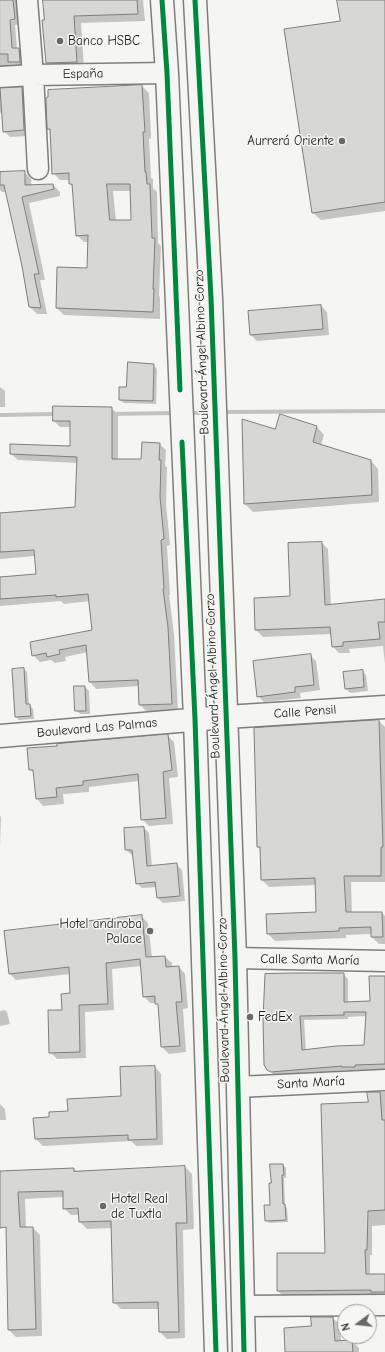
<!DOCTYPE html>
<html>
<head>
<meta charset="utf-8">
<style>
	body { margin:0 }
	#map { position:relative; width:385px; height:1352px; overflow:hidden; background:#f5f5f3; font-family:"Comic Neue",sans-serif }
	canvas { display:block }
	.north { position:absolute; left:337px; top:1304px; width:40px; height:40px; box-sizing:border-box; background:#f6f6f2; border:1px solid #9f9f9c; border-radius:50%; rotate:255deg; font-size:11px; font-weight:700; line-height:16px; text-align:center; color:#1c1c1c }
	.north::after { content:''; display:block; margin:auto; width:14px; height:18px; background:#686867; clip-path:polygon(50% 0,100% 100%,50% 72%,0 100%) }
</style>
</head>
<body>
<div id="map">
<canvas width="385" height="1352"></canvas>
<div class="north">N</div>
</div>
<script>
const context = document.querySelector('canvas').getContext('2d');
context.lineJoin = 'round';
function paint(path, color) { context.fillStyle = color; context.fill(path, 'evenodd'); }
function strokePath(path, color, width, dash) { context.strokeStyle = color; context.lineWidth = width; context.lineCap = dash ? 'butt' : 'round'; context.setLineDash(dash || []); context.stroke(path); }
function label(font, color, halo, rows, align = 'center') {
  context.font = font + ' "Comic Neue",sans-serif'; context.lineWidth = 3; context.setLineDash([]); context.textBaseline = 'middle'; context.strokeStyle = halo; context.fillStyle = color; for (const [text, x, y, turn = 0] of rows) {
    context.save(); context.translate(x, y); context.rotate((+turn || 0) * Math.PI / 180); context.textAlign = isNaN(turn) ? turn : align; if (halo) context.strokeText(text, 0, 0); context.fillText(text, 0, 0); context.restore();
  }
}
paint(new Path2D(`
	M0 0H18L20 24 15 25 17 49H19L24 55 26 67 0 68Z
	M44 0H143L145 21 81 23 84 69 54 70 47 63Z
	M338 0H385V211L321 220 313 213 285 30 342 22Z
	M142 86 149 93 151 138 149 139 151 178 153 179V188L157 192 158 243 161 246 159 296 160 297V319L64 315 57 308 88 269 89 242H84L77 235 73 187 70 184V180H60L53 173 51 131 48 129ZM113 191H132V220L116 221Z
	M22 88 28 94 30 136 10 137 4 131 2 112 0 113V89Z
	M24 172 31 179V186L53 185 60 192V196L29 203 45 280H40L47 314H37L30 307 7 192H2L0 190V173Z
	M321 306 327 312 329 335 257 341 251 335 249 312Z
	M153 365 157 369 156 404 124 403 120 400 127 388Z
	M0 387 5 391V407H0Z
	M111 408 118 414V460H142L159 444 166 450 165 466 167 467 166 504 170 545 167 546 170 595H169L174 634 178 710 147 712 140 705 139 686 96 689 90 682 88 652 65 657 66 661 55 663 51 660 40 662 33 655 93 631 90 601 64 604 61 601 0 606V578L37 575 35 556 0 559V514L76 508 77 463 18 460 11 454 71 447V427H60L54 421Z
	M281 415 317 427 324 435 321 445 371 461 378 469 379 502 253 512 245 504 243 420 276 431Z
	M322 543 328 549 331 606 385 600V664L383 646 349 649 350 653H339L333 647 332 634 263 637 256 630 255 599 291 597Z
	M310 655 316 661 320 690 300 693 301 698 264 702 258 696Z
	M24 669 27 672 29 705 33 709 34 719 19 720 16 717Z
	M362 671 366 675 368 691 350 693 346 689 344 673Z
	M85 687 89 691 90 714H80L76 710Z
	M379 721 385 727V882H351L352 913H382L385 916V944H379L372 937V934L346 935V938L275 941 268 934 317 913 316 885 269 887 262 880 261 850 258 847Z
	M167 735 174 742 178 777 169 778 173 824 149 826 142 819 139 781 89 787V792L63 794 64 804 43 806 37 799 35 774 30 769Z
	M0 816 1 817 0 847Z
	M144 828 149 833 152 867 177 865 182 870 185 901 163 903 158 898 157 887 142 888 137 883 134 855H132L126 850Z
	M141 916 148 923 152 958 165 957 172 963V968L179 967 185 974 188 1008 183 1009 186 1052 169 1054 162 1047 159 1006 156 1003H150L144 996 141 966 112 969 114 1010 85 1012 86 1058 57 1059 50 1052 63 1011 71 994 70 974 16 980 10 974Z
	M343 974 348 979V1003L371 1002 385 977V1069L360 1070V1071H348L347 1070 277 1076 273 1074 265 1065 264 1001ZM366 1016 365 1046 306 1051 304 1020 348 1019V1017Z
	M5 1010 7 1012 10 1024 0 1026V1011Z
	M155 1067 161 1074 163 1145 136 1146 131 1141 43 1146 36 1139 35 1119 50 1118 122 1097Z
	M385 1092V1225L372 1226V1255H370V1275H385V1297H377L375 1295 283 1296 278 1291 326 1254 369 1103 368 1093Z
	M0 1104 5 1109 6 1120H0Z
	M283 1165 286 1168V1178H284L285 1206 287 1208 288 1222 269 1223 266 1220Z
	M185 1167 192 1174 194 1229 183 1230 185 1338 167 1339 160 1332 159 1309H121L114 1302 112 1228 87 1229 80 1222 79 1215H71L64 1208V1197L25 1199 26 1228H33L40 1235 42 1336 16 1337 9 1330 7 1225H0V1172L74 1169 77 1172Z
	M333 1318 340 1325 341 1341H352L359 1348V1352H286L312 1327Z`), '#0003');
strokePath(new Path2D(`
	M221 412 385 411
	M187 413H209
	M107 414 175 413
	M0 415 57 414`), '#c2c2bf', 4);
const building = new Path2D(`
	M0 0H13L15 19 10 20 12 48H19L20 62H8V54H0Z
	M43 0H137L138 14 74 16 77 62 46 63 42 20H44Z
	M337 0H385V202L312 213 284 29 340 21Z
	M142 85 145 132H143L145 172H146L147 184H150L152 238H155L153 289H154L153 312 56 308 57 267 87 268 88 235 76 236 72 184H69V173L52 174 50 129H47L46 98 48 97V90ZM107 184H130L131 220H110Z
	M22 87 24 130 3 132 0 88Z
	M25 171V185L53 184 54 189 22 197 39 274H34L41 308 29 307 22 266 4 185H0V172Z
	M321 305 323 329 250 335 248 311Z
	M128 362 154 364 153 401 119 400V387H126Z
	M53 406 112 407V459H141L142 442 160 443 159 460H161L160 497 164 539 161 540 164 589H163L168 627 172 704 139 705 138 680 89 682 86 645 59 650 60 654 47 657 46 653 32 656 30 642 92 630 88 594 56 597V595L0 599V577L36 574 34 550 0 552V513L75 507 77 457 10 454V444L70 446V421H53Z
	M280 414 317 426 313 442 371 460 372 495 244 504 242 419 275 429Z
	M322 542 325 605 385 599V622H378L380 639 343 642V646L332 647 330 627 255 630 254 598 290 596 288 543Z
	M311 654 314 685 295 687V692L257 697 253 661Z
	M24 668 26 704H30L31 716 15 717 12 669Z
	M363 670 364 687 345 689 343 672Z
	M74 686H85L86 711H75Z
	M379 720 383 847H381V876H344L346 912H382L383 937H371V927L339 928V931L267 934 266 914 316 912 315 878 261 880 260 847H257L254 728Z
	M168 734 172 770 163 772 166 818 141 820 138 774 83 781V785L56 788 57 797 36 799 33 770H29L27 748 57 746V744Z
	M144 827 147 866 177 863 180 896 157 898 155 882 136 884 132 850H125L124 828Z
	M142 915 146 957 165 956 166 967 179 966 182 1002H176L180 1046 161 1047 158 1004H155V996L143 997 140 959 106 963 108 1004 79 1005 80 1052 49 1053 48 1010H62L61 994 70 993 69 967 9 974 4 931Z
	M292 973H344V1002L370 1001 369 976H385V1064L355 1065V1067H342V1066L271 1072 267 1070 264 1065 263 1019 265 974ZM344 1012H366L364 1045 336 1046 302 1050 300 1016 344 1015Z
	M155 1066 157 1139 128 1140V1135L35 1139 33 1118 49 1117V1112L68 1111 67 1099 121 1096 120 1067Z
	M367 1092H380L382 1120H385V1210L368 1211 367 1250H365L366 1274H385V1292H371V1290L277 1291V1253H325L321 1104 368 1102Z
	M270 1164H283L284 1175H282L283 1204H285L286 1220 265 1221 264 1205H270L269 1183H271Z
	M185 1166 187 1223H176L179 1332H159L158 1302 113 1303 111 1221 79 1222 78 1208 63 1209V1191L18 1192 20 1227H33L36 1329 8 1330 6 1227 0 1228V1171L74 1168V1171Z
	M311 1317H333L335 1341 352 1340 353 1352H285L284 1328 311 1326Z`);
paint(building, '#d7d7d6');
strokePath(building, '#7e7e7d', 1);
const minor = new Path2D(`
	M27 0 33 75 38 169
	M0 77 33 75 167 73
	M235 958 385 961
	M238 1087 385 1080
	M243 1306 385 1305`);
const major = new Path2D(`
	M162 0 167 73 195 719 216 1352
	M195 0 211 298 235 958 244 1352
	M0 736 226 717 385 707`);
strokePath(minor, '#7e7e7d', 23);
strokePath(major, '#7e7e7d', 25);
strokePath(minor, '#f5f5f3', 20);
strokePath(major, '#f5f5f3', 22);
strokePath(new Path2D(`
	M162 0 167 73 180 390
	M195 0 211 298 235 958 244 1352
	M182 442 195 719 216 1352`), '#00873e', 5);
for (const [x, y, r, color] of [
	[60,41,4,"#686867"],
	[342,141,4,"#686867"],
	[150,931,4,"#686867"],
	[250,1017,4,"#686867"],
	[103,1206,4,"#686867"]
]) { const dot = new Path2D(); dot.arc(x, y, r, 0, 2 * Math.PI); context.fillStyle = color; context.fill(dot); strokePath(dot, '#f6f6f2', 1.5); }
label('13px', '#1c1c1c', '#f6f6f2', [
	["Banco HSBC",68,41],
	["Aurrerá Oriente",334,141,"right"],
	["Hotel andiroba",142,924,"right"],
	["Palace",142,939,"right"],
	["FedEx",258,1017],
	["Hotel Real",111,1199],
	["de Tuxtla",111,1214]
], 'left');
label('13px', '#1c1c1c', '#f6f6f2', [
	["España",83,74,-1],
	["Boulevard Ángel Albino Corzo",202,352,-92],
	["Boulevard Ángel Albino Corzo",213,676,-92],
	["Calle Pensil",305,712,-4],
	["Boulevard Las Palmas",97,728,-5],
	["Calle Santa María",310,960,1],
	["Boulevard Ángel Albino Corzo",224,1000,-91],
	["Santa María",311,1083,-3]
]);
</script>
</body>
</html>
